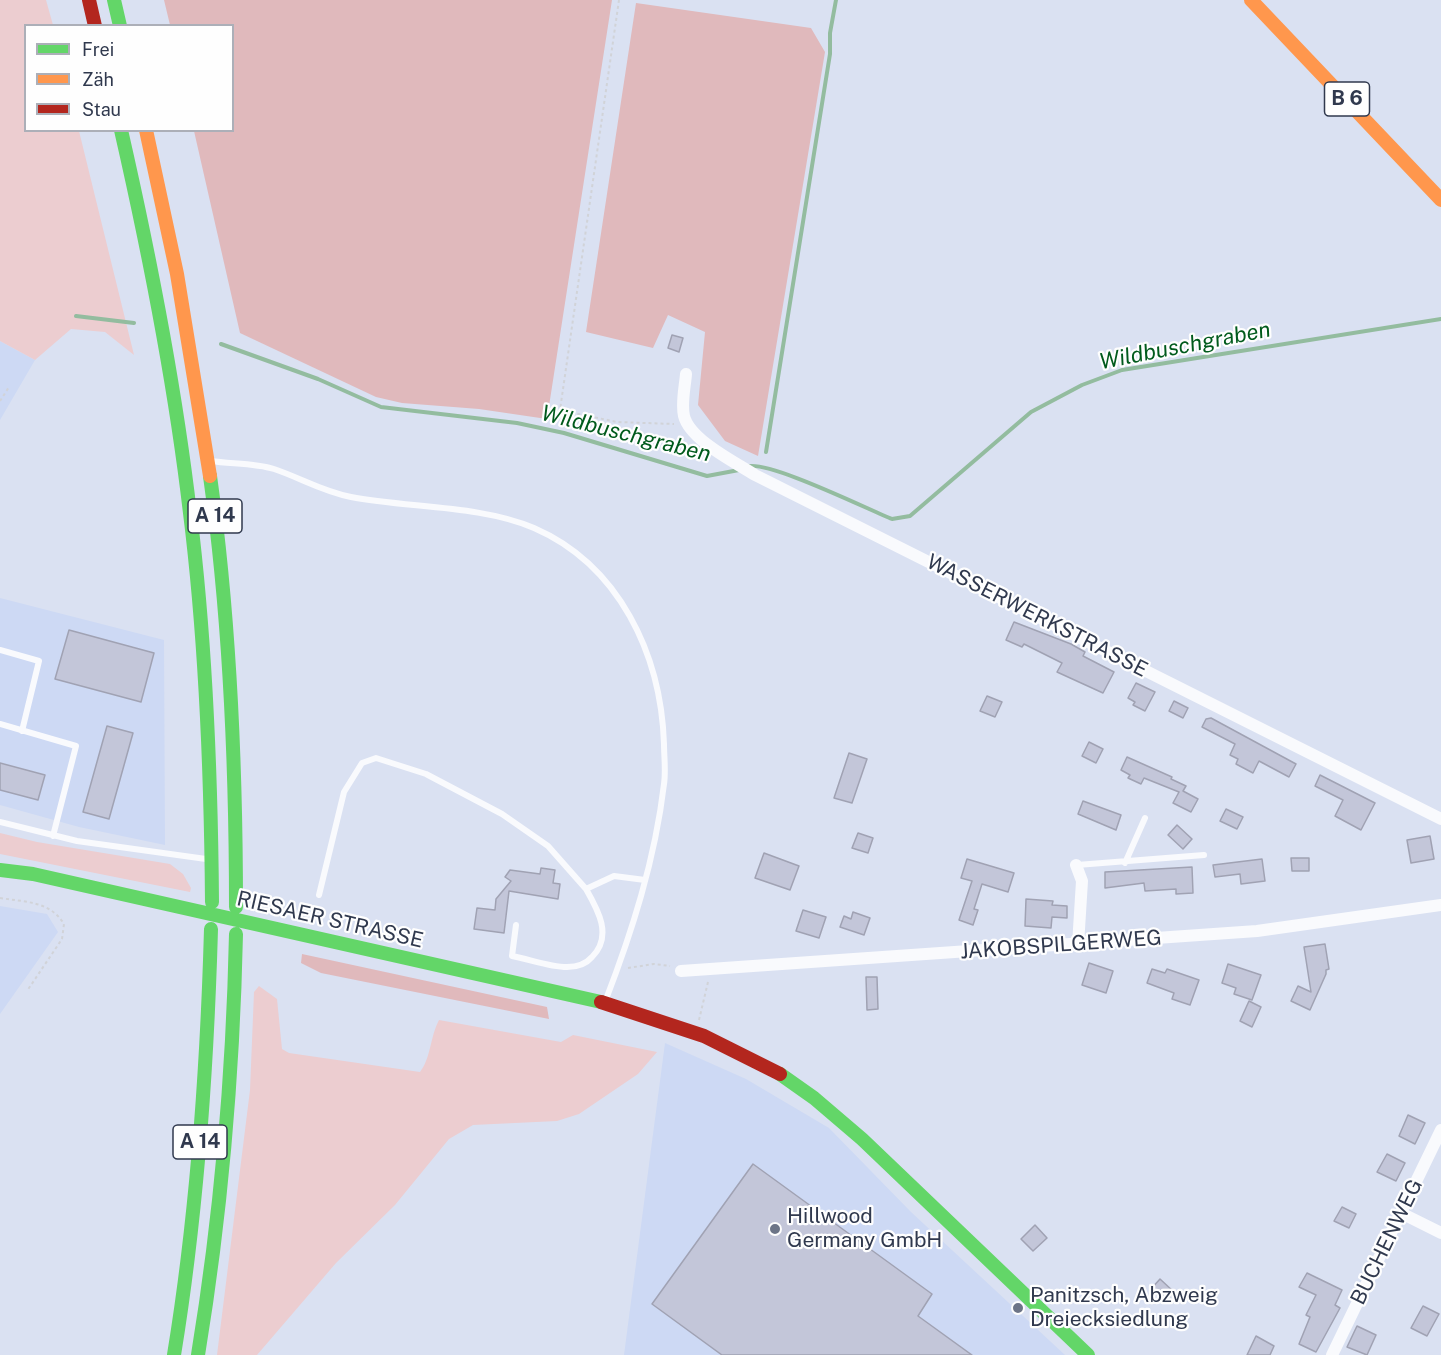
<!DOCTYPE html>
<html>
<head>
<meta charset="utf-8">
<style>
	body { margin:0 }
	#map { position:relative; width:1441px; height:1355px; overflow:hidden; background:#dae1f2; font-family:"Public Sans",sans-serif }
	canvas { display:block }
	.legend { position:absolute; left:24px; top:24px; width:210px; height:108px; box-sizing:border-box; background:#fefefe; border:2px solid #acafb8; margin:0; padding:8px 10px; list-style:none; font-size:18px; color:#30394e }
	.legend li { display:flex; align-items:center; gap:12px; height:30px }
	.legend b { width:30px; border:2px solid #acafb8 }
</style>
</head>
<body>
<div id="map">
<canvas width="1441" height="1355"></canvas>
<ul class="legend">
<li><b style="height:8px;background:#63d668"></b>Frei</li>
<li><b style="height:8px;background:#ff974d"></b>Zäh</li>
<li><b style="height:8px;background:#b3261e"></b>Stau</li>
</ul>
</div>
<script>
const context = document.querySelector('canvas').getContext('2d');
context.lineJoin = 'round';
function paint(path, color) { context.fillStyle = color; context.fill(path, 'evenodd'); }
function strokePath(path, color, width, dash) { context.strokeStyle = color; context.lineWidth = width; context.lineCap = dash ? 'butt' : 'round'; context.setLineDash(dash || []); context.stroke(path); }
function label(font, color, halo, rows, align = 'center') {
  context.font = font + ' "Public Sans",sans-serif'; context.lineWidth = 4.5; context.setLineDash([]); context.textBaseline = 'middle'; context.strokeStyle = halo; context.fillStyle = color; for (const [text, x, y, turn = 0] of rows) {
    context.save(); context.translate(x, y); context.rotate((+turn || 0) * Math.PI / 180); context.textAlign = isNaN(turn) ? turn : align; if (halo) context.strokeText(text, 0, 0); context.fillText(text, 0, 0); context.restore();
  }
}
paint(new Path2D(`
	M0 341 35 360 0 420Z
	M0 598 164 640 165 845 79 827 0 805Z
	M0 906 47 914 58 932 0 1014Z
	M665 1043 746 1079 829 1128 911 1212 1065 1355H624Z`), '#cdd9f4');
paint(new Path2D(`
	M0 0H46L53 25 26 26V130L79 131 134 355 105 332 71 329 35 360 0 341Z
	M0 833 37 842 170 864 183 874 191 888 190 892 0 854Z
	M259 986 277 999 282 1049 289 1053 420 1072C431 1058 430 1037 439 1020L561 1042 573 1035 657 1052 638 1074 579 1114 557 1121 473 1125 449 1139 395 1205 336 1263 257 1355H217L250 1090 254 992Z`), '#eccdd0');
paint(new Path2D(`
	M164 0H612L547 419 479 409 402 403 376 397 240 333 194 131 232 130V26L170 25Z
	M636 3 811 28 825 52 758 456 725 441 698 405 705 332 668 315 653 348 586 332Z
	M302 954 547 1007 549 1019 321 973 301 963Z`), '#e0b9bc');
strokePath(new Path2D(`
	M76 316 134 323
	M221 344 318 379 381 407 517 423 564 433 707 476 739 470
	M766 452 830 54V33L836 0
	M746 467C764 458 867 509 892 519L910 516 1031 412 1082 385 1122 370 1441 319`), '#93bc9f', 4);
const building = new Path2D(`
	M672 335 683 338 679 352 668 348Z
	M1014 622 1071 644 1085 652 1083 656 1114 672 1103 693 1057 672 1062 663 1024 644 1022 647 1006 640Z
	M69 630 154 653 141 702 55 679Z
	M1136 683 1155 692 1145 711 1133 705 1135 702 1128 698Z
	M987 696 1002 702 995 717 980 711Z
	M1174 701 1188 708 1183 718 1169 711Z
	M1211 718 1296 764 1289 777 1259 761 1253 773 1236 764 1238 759 1230 755 1235 744 1202 727 1206 719Z
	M107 726 133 733 109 819 83 812Z
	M1089 742 1103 749 1096 763 1082 756Z
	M849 753 867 759 852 803 834 798Z
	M1127 757 1172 777 1171 779 1186 786 1183 791 1198 799 1191 812 1173 803 1179 792 1144 778 1141 784 1128 778 1130 775 1121 770Z
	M0 763 45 775 38 800 0 790Z
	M1320 775 1375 803 1361 830 1335 816 1343 800 1315 786Z
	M1083 801 1121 815 1116 830 1078 814Z
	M1226 809 1243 817 1237 829 1220 821Z
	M1177 825 1192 839 1183 849 1168 835Z
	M858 833 873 838 868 853 852 848Z
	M1430 836 1434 859 1411 863 1407 840Z
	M764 853 799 866 790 890 755 878Z
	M1291 858H1309V871H1292Z
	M967 859 1014 873 1008 892 982 884 974 909 978 910 973 925 959 920 972 881 961 878Z
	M1262 859 1265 881 1241 884 1240 874 1215 877 1213 865Z
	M1192 867 1193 893 1176 894V889L1145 891 1144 883 1105 888V872Z
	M541 868 555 870 553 883 560 884 558 899 509 891 504 933 474 929 477 908 495 910 496 899 511 881 505 877 510 870 540 874Z
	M1026 899 1053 901 1052 905 1067 906V918L1052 917 1051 928 1025 926Z
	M803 910 826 917 819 938 796 931Z
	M853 912 870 918 864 935 840 927 844 916 851 919Z
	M1325 944 1329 969 1326 970V974L1310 1010 1291 1001 1298 986 1311 992 1304 947Z
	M1089 963 1113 971 1106 993 1082 985Z
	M1228 964 1261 975 1252 1000 1234 994 1236 988 1222 983Z
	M1152 969 1165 973 1167 969 1199 980 1190 1005 1172 999 1174 993 1147 983Z
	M866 977H877L878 1009 867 1010Z
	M1249 1001 1261 1007 1252 1027 1240 1021Z
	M1408 1115 1425 1123 1415 1144 1399 1136Z
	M1387 1154 1405 1163 1396 1181 1377 1172Z
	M753 1164 932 1294 918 1316 972 1355H722L652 1304Z
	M1342 1207 1356 1214 1349 1228 1334 1221Z
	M1035 1225 1047 1238 1033 1251 1021 1239Z
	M1307 1273 1342 1290 1335 1305 1340 1308 1316 1352 1299 1344 1310 1317 1306 1315 1316 1295 1299 1287Z
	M1160 1279 1174 1292 1165 1302 1151 1289Z
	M1423 1306 1439 1314 1427 1336 1411 1328Z
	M1357 1326 1376 1335 1367 1355 1347 1347Z
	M1256 1336 1274 1346 1270 1355H1247Z`);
paint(building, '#c3c6d9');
strokePath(building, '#a0a2b3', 1.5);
strokePath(new Path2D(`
	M619 0 560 410 617 422 674 424
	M0 401 9 387
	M0 898C25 902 50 901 64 924L62 939 27 991
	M628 968 654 964 670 966
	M699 1020 708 982`), '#d1d3d8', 2, [3, 3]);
strokePath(new Path2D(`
	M211 461C231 464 255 463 274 469 301 478 321 491 351 497 407 508 481 505 534 528 619 565 661 654 664 744 664 757 666 771 664 784 655 860 632 932 605 1002
	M0 650 39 661 22 731
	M0 724 76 746 53 836
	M0 822 77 841 206 859
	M1125 863 1145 818
	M1077 865 1204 855
	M319 895 344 792 362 763 376 758 426 774 502 814 548 846 586 889
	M516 925 512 956C529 959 549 967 567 967 576 967 586 964 592 957 613 936 598 910 586 889L614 876 645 880`), '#f9fafd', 6);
strokePath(new Path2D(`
	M686 374C685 387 681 403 684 416 690 440 735 462 755 475L1441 819
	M1076 865 1082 881 1078 945
	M681 971 1257 931 1441 905
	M1401 1213 1441 1233
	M1332 1355 1441 1130`), '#f9fafd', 12);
strokePath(new Path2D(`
	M114 0 120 26
	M121 130C150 257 175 384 190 513 206 642 211 772 212 902
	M210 476C230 619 236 763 236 907
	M0 870 33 874 601 1002
	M780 1074 814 1098 862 1139 1088 1355
	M174 1355C197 1214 207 1072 211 929
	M198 1355C221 1215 233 1076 236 934`), '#63d668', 14);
strokePath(new Path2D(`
	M1251 0 1441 200
	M146 130 177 274 210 476`), '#ff974d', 14);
strokePath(new Path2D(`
	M89 0 95 26
	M601 1002 704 1036 780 1074`), '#b3261e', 14);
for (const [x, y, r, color] of [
	[775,1229,6,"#6c7487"],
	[1018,1308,6,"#6c7487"]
]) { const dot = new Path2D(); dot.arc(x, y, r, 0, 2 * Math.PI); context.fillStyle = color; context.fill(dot); strokePath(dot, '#fefefe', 2); }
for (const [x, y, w] of [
	[1347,99,45],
	[215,516,54],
	[200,1142,54]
]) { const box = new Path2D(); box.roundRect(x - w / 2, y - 17, w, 34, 4.5); context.fillStyle = '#fefefe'; context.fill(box); strokePath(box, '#30394e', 1.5); }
label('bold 20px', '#30394e', null, [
	["B 6",1347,99],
	["A 14",215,516],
	["A 14",200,1142]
]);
label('21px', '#30394e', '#fefefe', [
	["WASSERWERKSTRASSE",1037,616,27],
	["RIESAER STRASSE",330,920,13],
	["JAKOBSPILGERWEG",1061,945,-4],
	["BUCHENWEG",1387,1242,-64]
]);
label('21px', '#30394e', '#fefefe', [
	["Hillwood",787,1217],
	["Germany GmbH",787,1241],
	["Panitzsch, Abzweig",1030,1296],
	["Dreiecksiedlung",1030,1320]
], 'left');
label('italic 22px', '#005a1c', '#fefefe', [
	["Wildbuschgraben",1185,346,-11],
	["Wildbuschgraben",626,434,14]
]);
</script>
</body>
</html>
